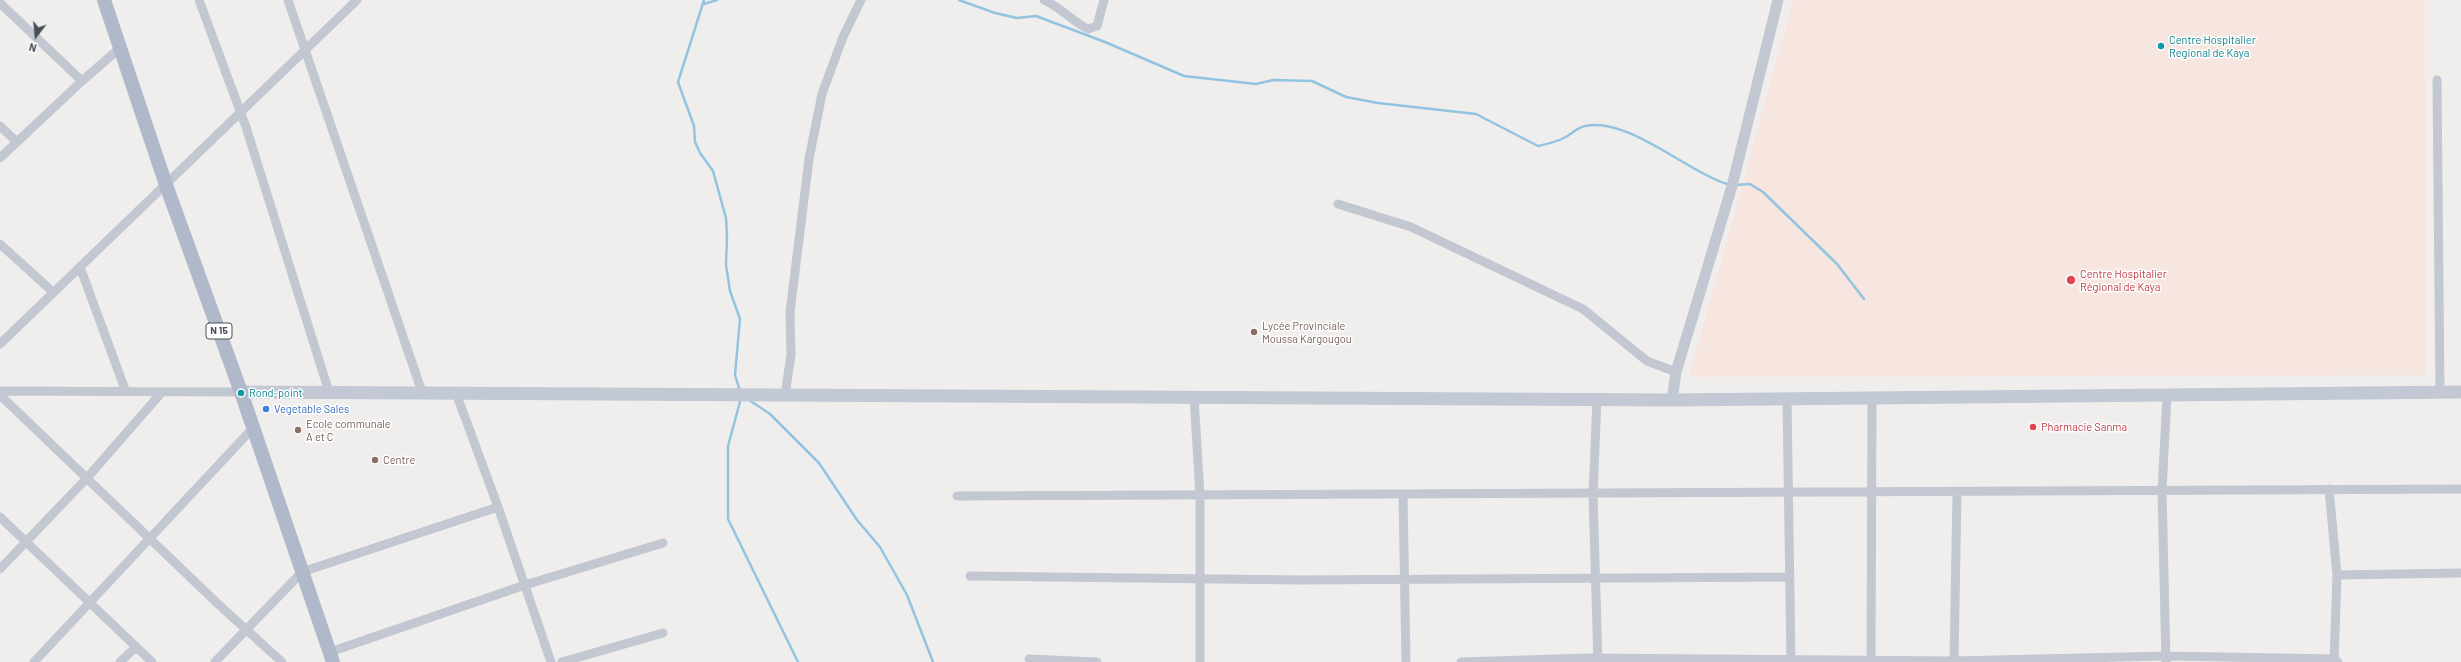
<!DOCTYPE html>
<html>
<head>
<meta charset="utf-8">
<style>
	body { margin:0 }
	#map { position:relative; width:2461px; height:662px; overflow:hidden; background:#f0eeed; font-family:Barlow,sans-serif }
	canvas { display:block }
	.north { position:absolute; left:16px; top:16px; width:40px; height:40px; -webkit-text-stroke:3px #fff; paint-order:stroke; rotate:196deg; font-size:11px; font-weight:700; line-height:16px; text-align:center; color:#484e58 }
	.north::after { content:''; display:block; margin:auto; width:14px; height:18px; background:#484e58; clip-path:polygon(50% 0,100% 100%,50% 72%,0 100%) }
</style>
</head>
<body>
<div id="map">
<canvas width="2461" height="662"></canvas>
<div class="north">N</div>
</div>
<script>
const context = document.querySelector('canvas').getContext('2d');
context.lineJoin = 'round';
function paint(path, color) { context.fillStyle = color; context.fill(path, 'evenodd'); }
function strokePath(path, color, width, dash) { context.strokeStyle = color; context.lineWidth = width; context.lineCap = dash ? 'butt' : 'round'; context.setLineDash(dash || []); context.stroke(path); }
function label(font, color, halo, rows, align = 'center') {
  context.font = font + ' Barlow,sans-serif'; context.lineWidth = 3; context.setLineDash([]); context.textBaseline = 'middle'; context.strokeStyle = halo; context.fillStyle = color; for (const [text, x, y, turn = 0] of rows) {
    context.save(); context.translate(x, y); context.rotate((+turn || 0) * Math.PI / 180); context.textAlign = isNaN(turn) ? turn : align; if (halo) context.strokeText(text, 0, 0); context.fillText(text, 0, 0); context.restore();
  }
}
paint(new Path2D(`
	M1793 0H2425L2426 375 1689 377Z`), '#f7e6e0');
strokePath(new Path2D(`
	M704 0 678 82 694 126 695 142 700 153 713 171 726 218 727 237 726 265 730 291 740 319 735 375 740 391
	M959 0 995 13 1017 18 1036 16 1105 42 1184 76 1256 84 1273 80 1312 81 1346 97 1378 103 1476 114 1538 146C1547 144 1556 142 1564 138 1572 134 1576 128 1585 126 1629 117 1688 173 1730 185
	M704 4 717 0
	M1735 185 1750 184 1763 192 1837 264 1864 299
	M741 398 728 446V519L798 662
	M749 400 770 414 819 463 857 520 880 547 907 595 933 662`), '#92c4e1', 2.5);
strokePath(new Path2D(`
	M199 0 246 127 329 392
	M288 0 422 392
	M1044 0C1060 7 1072 21 1088 29L1097 26 1104 0
	M0 3 82 81
	M2437 80 2440 393
	M0 126 17 142
	M0 158 82 81 121 47
	M1338 204 1411 227 1583 309 1647 361 1676 372
	M0 244 53 292
	M80 267 126 392
	M0 344 357 0
	M0 391 241 392
	M456 393 498 507 551 662
	M0 395 218 604 282 662
	M785 395 791 355 790 312 809 159 822 94 843 37 861 0
	M1194 397 1200 496V662
	M1787 399 1791 662
	M1597 400 1593 494 1598 662
	M2329 489 2337 575 2334 662
	M1403 495 1406 662
	M957 496 2461 489
	M0 517 152 662
	M0 569 87 478 162 392
	M2337 575 2461 573
	M970 576 1300 580 1790 577
	M330 652 525 585 663 543
	M1029 659 1097 662
	M34 662 253 428
	M120 662 136 647
	M215 662 302 572 498 507
	M562 662 663 633
	M1461 662 1588 658 1954 661 2166 656 2334 659 2338 662
	M1871 662 1872 398
	M1954 662 1957 492
	M2166 662 2162 490 2167 396`), '#c2c7d1', 9);
strokePath(new Path2D(`
	M1672 400 1676 372 1732 186 1778 0`), '#c2c7d1', 11);
strokePath(new Path2D(`
	M241 392 1672 400 2461 392`), '#c2c8d4', 13);
strokePath(new Path2D(`
	M104 0 166 185 241 392 333 662`), '#b0b9c9', 14);
for (const [x, y, r, color] of [
	[2161,46,4,"#0f9aa8"],
	[2071,280,5,"#e0444e"],
	[1254,332,4,"#8d6e63"],
	[241,393,4,"#0f9aa8"],
	[266,409,4,"#3f7fe0"],
	[2033,427,4,"#e0444e"],
	[298,430,4,"#8d6e63"],
	[375,460,4,"#8d6e63"]
]) { const dot = new Path2D(); dot.arc(x, y, r, 0, 2 * Math.PI); context.fillStyle = color; context.fill(dot); strokePath(dot, '#fff', 1.5); }
for (const [x, y, w] of [
	[219,331,26]
]) { const box = new Path2D(); box.roundRect(x - w / 2, y - 8, w, 16, 3); context.fillStyle = '#fff'; context.fill(box); strokePath(box, '#484e58', 1); }
label('bold 10px', '#484e58', null, [
	["N 15",219,331]
]);
label('11px', '#0d838f', '#fff', [
	["Centre Hospitalier",2169,40],
	["Regional de Kaya",2169,53],
	["Rond-point",249,393]
], 'left');
label('11px', '#be3a42', '#fff', [
	["Centre Hospitalier",2080,274],
	["Régional de Kaya",2080,287],
	["Pharmacie Sanma",2041,427]
], 'left');
label('11px', '#785e54', '#fff', [
	["Lycée Provinciale",1262,326],
	["Moussa Kargougou",1262,339],
	["Ecole communale",306,424],
	["A et C",306,437],
	["Centre",383,460]
], 'left');
label('11px', '#366cbe', '#fff', [
	["Vegetable Sales",274,409]
], 'left');
</script>
</body>
</html>
